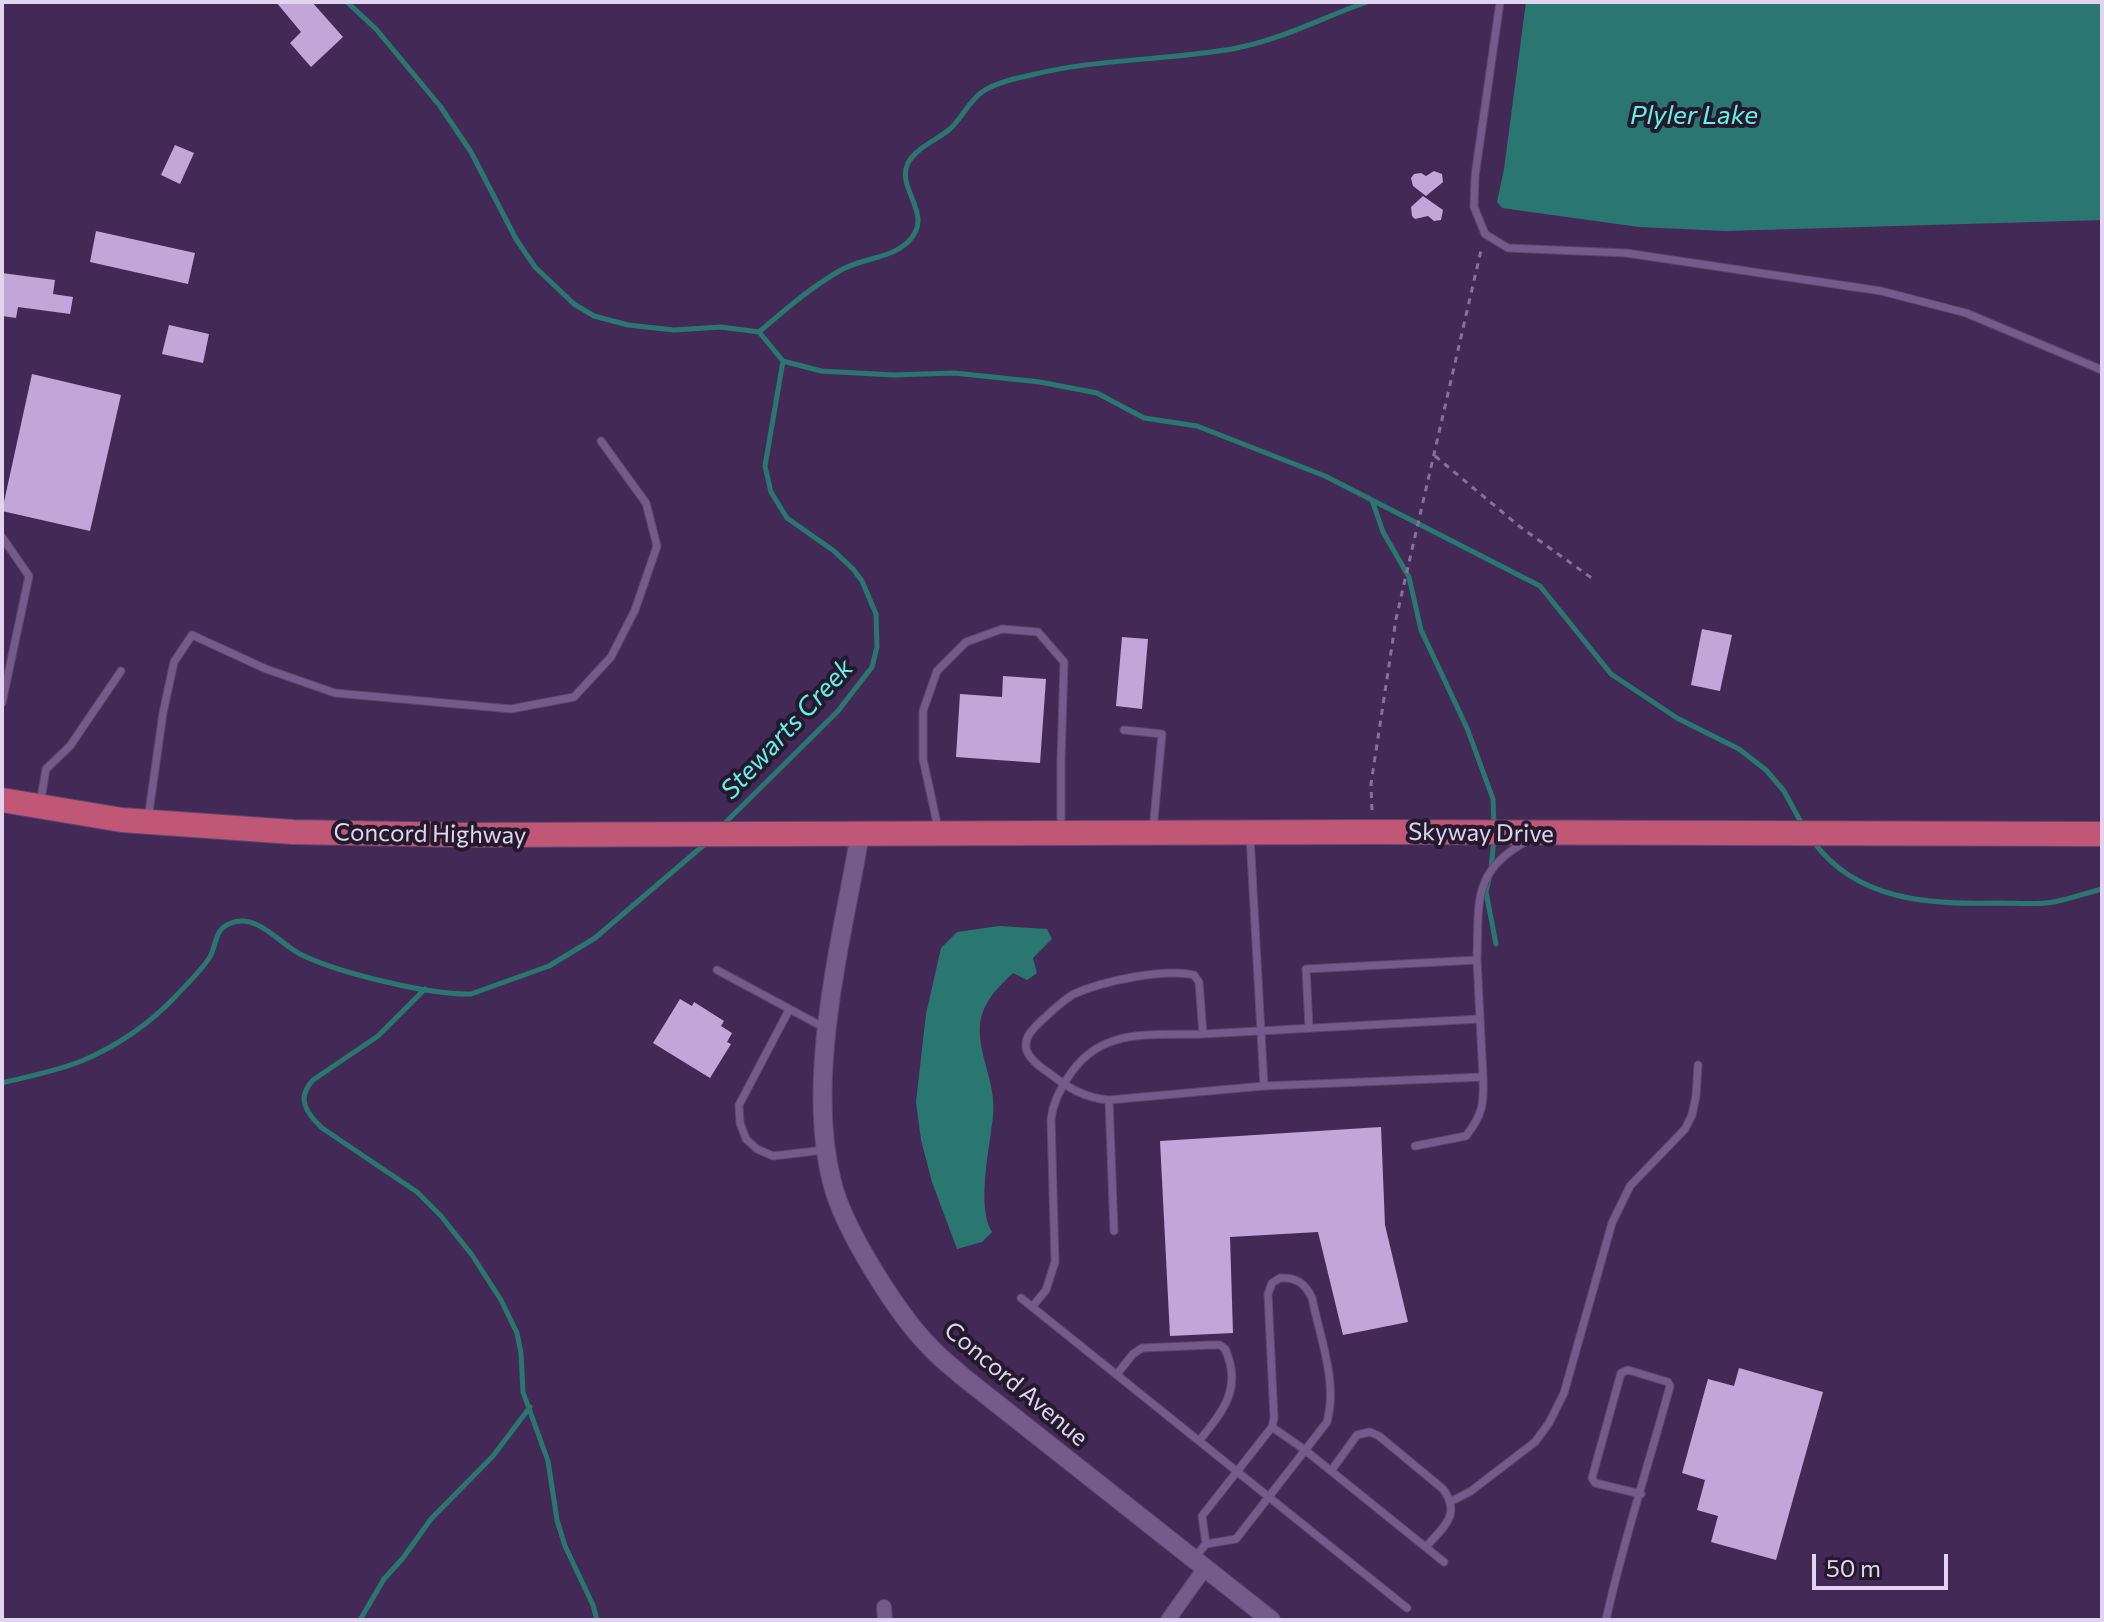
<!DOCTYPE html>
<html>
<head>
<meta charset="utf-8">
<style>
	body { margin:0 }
	#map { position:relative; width:2104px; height:1622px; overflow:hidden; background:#432a56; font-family:Commissioner,sans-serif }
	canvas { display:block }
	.frame { position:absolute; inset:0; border:4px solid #e2d3ef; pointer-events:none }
	.scale { position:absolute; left:1812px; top:1554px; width:136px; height:36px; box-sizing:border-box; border:4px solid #e2d3ef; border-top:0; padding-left:10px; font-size:24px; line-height:28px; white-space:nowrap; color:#e2d3ef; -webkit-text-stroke:6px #24192d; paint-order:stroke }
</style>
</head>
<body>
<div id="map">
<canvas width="2104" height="1622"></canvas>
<div class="frame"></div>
<div class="scale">50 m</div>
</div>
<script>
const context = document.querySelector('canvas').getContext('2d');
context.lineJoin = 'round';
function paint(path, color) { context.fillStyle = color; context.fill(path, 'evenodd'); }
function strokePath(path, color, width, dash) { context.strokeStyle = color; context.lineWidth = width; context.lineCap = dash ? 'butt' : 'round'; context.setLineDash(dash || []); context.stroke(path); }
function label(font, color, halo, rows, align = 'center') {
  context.font = font + ' Commissioner,sans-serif'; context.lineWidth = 8; context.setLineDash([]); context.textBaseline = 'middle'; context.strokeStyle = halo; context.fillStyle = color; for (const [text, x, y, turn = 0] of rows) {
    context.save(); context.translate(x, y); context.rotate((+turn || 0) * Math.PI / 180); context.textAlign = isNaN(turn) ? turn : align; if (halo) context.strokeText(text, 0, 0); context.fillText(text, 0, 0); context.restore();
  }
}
paint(new Path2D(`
	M1526 2H2102V220L1725 231 1639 227 1502 208 1497 202 1504 169Z
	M999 926 1047 929 1052 939 1033 958 1037 973 1027 980 1013 973C997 988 983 1002 980 1024 977 1053 997 1085 993 1116 990 1146 976 1207 992 1232L982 1242 957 1249 932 1182 921 1140 916 1102 926 1014 941 948 957 932Z`), '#2a7771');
strokePath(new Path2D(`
	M347 2 376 29 440 106 471 152 516 239 535 267 574 304 594 316 628 325 674 330 721 327 759 332 783 361 765 466 771 492 787 518 834 551 853 569 862 581 876 614 877 647 872 667 838 711 723 825
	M759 332C785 310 811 287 841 270 862 258 890 259 908 242 936 215 895 189 908 163 917 147 937 140 950 129 962 118 969 101 982 92 995 83 1012 79 1027 76 1096 58 1167 61 1237 48 1282 39 1324 17 1367 2
	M783 361 821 371 893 375 954 373 1040 382 1097 393 1144 418 1197 426 1325 476 1540 586 1611 674 1677 718 1739 749 1766 770 1784 791 1803 826
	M1372 500 1383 532 1409 577 1421 630 1467 728 1493 799 1494 825
	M1813 841C1856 901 1931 905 1998 903 2016 903 2036 905 2054 902 2070 899 2086 893 2102 889
	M1491 869 1494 839
	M1489 879 1486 892 1496 944
	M425 989 378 1036 313 1080C296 1098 306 1113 322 1128L417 1192 441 1216 472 1255 501 1300 517 1333 521 1353 523 1392 548 1461 557 1520 565 1546 593 1605 597 1620
	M2 1083C29 1076 58 1071 84 1060 116 1046 149 1024 174 998 185 986 201 971 210 957 217 944 214 929 231 923 257 913 279 943 300 954 338 973 429 995 471 994L549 966 595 938 705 844
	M360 1620 384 1579 403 1558 431 1519 493 1456 530 1407`), '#2a7771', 5);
paint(new Path2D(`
	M276 2H312L343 37 311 67 290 43 301 32Z
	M175 145 194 153 180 184 161 175Z
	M1434 171 1442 174 1443 182 1426 196 1413 186 1411 178 1414 174 1421 173 1426 176Z
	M1423 196 1443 210 1441 220 1434 221 1428 216 1415 219 1412 216 1411 207Z
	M96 231 195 253 188 284 90 262Z
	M2 273 55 280 53 294 73 297 70 314 18 307 16 318 2 316Z
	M169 325 209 334 203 363 162 354Z
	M32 374 121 395 90 531 2 511Z
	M1702 629 1732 635 1720 691 1691 685Z
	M1122 637 1148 639 1142 709 1116 706Z
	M1003 676 1046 679 1040 763 956 757 960 694 1002 697Z
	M680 999 692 1006 694 1002 724 1021 721 1026 732 1033 727 1042 731 1044 710 1078 653 1043Z
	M1381 1127 1385 1225 1408 1322 1343 1335 1318 1232 1230 1237 1233 1333 1170 1336 1160 1141Z
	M1739 1368 1823 1392 1776 1560 1711 1542 1718 1516 1697 1510 1705 1480 1682 1473 1708 1379 1734 1386Z`), '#c2a6da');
const service = new Path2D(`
	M1500 2 1475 176 1474 207 1485 234 1508 248 1626 253 1881 291 1966 313 2102 370
	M2 537 29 576 2 703
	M1124 730 1162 734 1153 830
	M40 804 46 769 70 746 121 671
	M148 819 163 713 174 662 192 635 266 669 335 693 511 709 574 697 611 657 635 610 657 546 646 503 601 441
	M938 828 923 759V711L937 671 966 642 1002 629 1038 632 1064 662 1061 761V829
	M1250 836 1264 1086 1483 1077 1477 960 1306 969 1309 1027
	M1477 960C1479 903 1471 870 1529 840
	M717 970 825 1028
	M789 1010 739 1105 740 1123 746 1139 757 1149 773 1156 824 1150
	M1264 1086 1109 1100C1085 1098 1068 1088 1049 1073 1040 1067 1026 1057 1026 1046 1025 1036 1034 1028 1041 1021 1051 1012 1063 1000 1074 994 1103 981 1164 968 1194 975L1199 982 1203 1034 1480 1019
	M1109 1100 1114 1231
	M1415 1146 1466 1136C1483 1114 1484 1104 1483 1077
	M1021 1298 1407 1608
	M1032 1307 1046 1290 1055 1262 1051 1119C1053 1103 1059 1092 1067 1079 1099 1026 1150 1036 1203 1034
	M1117 1374 1133 1354 1142 1348 1211 1345H1220L1225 1349C1243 1388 1223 1411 1199 1441
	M1272 1427 1305 1450 1444 1562
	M1331 1471 1357 1435 1370 1432 1379 1436 1443 1489C1462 1515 1443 1527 1426 1547
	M1450 1502 1471 1491 1535 1442 1549 1423 1564 1393 1612 1223 1630 1186 1685 1129 1692 1115 1696 1096 1698 1065
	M1195 1557 1206 1544 1236 1539 1327 1422C1338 1382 1320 1338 1312 1298 1305 1283 1296 1277 1280 1278L1272 1283 1268 1294 1274 1418 1272 1427 1202 1516 1206 1544
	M1606 1620C1623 1541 1649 1464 1670 1386L1668 1382 1628 1370 1621 1373 1592 1478 1595 1483 1641 1494`);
const minor = new Path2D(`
	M884 1607 885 1620
	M1168 1620 1205 1568`);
const tertiary = new Path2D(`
	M860 834C842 940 805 1077 832 1182 843 1228 897 1314 931 1348 940 1358 952 1367 962 1376L1271 1620`);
const trunk = new Path2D(`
	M2 800 122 820 293 832 462 835 1373 832 2102 834`);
strokePath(service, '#5d476d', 9);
strokePath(minor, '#5d476d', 16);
strokePath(tertiary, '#5d476d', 20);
strokePath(trunk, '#5d476d', 26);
strokePath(new Path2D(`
	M1435 456 1519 526 1593 579
	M1372 810 1371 784 1396 619 1482 246`), '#877297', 3, [6, 6]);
strokePath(service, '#755b8b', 7);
strokePath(minor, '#755b8b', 14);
strokePath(tertiary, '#755b8b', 18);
strokePath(trunk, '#c05777', 24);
label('24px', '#e2d3ef', '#24192d', [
	["Skyway Drive",1481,833,1],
	["Concord Highway",430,834,1],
	["Concord Avenue",1016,1384,40]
]);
label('italic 26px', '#63f2e8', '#24192d', [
	["Plyler Lake",1694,115],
	["Stewarts Creek",787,729,-47]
]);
</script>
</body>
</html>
